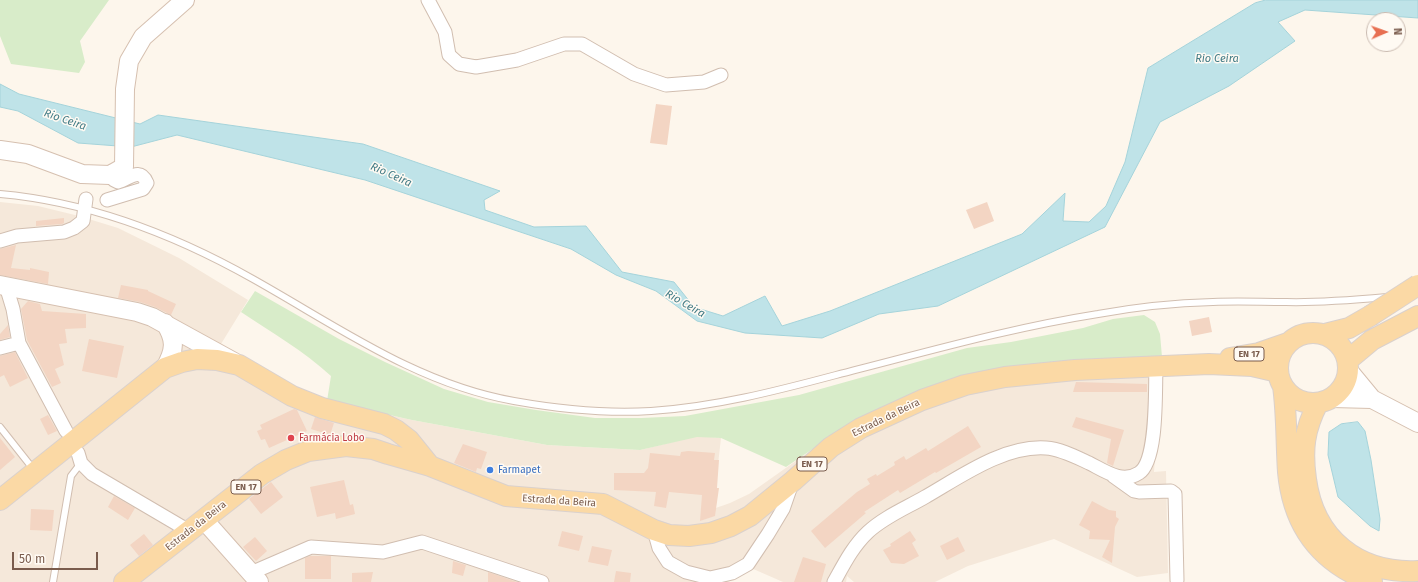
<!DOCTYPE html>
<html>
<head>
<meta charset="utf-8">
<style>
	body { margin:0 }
	#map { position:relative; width:1418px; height:582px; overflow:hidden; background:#fdf6ec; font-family:"Fira Sans",sans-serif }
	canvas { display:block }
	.north { position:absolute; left:1366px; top:12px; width:40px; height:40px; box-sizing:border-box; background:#fffaf3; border:1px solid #cabbb1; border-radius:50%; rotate:88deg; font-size:11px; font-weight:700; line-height:16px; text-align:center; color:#7a5c4d }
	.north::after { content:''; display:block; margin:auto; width:14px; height:18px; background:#e76f51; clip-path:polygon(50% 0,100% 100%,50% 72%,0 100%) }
	.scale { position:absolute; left:12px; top:552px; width:86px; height:18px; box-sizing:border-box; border:2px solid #7a5c4d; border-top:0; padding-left:5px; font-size:12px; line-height:14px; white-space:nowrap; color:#7a5c4d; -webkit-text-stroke:3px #fffaf3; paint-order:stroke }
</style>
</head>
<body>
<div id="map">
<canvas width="1418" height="582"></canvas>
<div class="north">N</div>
<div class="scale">50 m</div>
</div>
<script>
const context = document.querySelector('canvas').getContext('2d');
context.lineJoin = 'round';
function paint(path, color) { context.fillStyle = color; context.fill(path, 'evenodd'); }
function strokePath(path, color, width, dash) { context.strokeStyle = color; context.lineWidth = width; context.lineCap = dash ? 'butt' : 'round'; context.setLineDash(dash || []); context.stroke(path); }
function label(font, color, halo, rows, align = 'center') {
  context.font = font + ' "Fira Sans",sans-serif'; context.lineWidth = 3; context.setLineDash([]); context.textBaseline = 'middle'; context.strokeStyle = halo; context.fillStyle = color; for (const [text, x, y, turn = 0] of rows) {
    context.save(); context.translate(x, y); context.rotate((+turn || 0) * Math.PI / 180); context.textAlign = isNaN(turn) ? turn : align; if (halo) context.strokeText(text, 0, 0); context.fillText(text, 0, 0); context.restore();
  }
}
paint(new Path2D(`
	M0 202 38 206 79 216 118 228 179 258 248 300 221 344 302 390 327 401 412 420 547 445 640 450 697 436 721 438 713 509 730 503 749 494 824 441 893 402 931 386 966 375 1023 364 1082 359 1162 357 1154 472 1166 471 1168 573 1137 577 1054 539 968 566 935 582H854L847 576 846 582H783L751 568 737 578 727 582H0Z`), '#f5e8da');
paint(new Path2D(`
	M0 0H109L80 41 85 62 79 73 11 64 0 36Z
	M255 291 339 339 385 362 444 389 488 402 536 410 595 418H641L685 416 799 395 967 348 1011 342 1083 328 1113 319 1144 315 1155 322 1160 334 1162 357C1115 358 1069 359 1023 365 1004 367 984 370 966 375 901 393 841 429 786 467L721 438 697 437 640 450 547 445 412 420 327 401 331 376C304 351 271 332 241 312Z`), '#d8ecc9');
const water = new Path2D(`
	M1266 0H1418V18L1305 10 1278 22 1295 41 1229 86 1160 122 1105 227 938 306 879 314 822 338 745 333 697 321 656 291 616 275 571 249 365 180 177 135 131 147 78 143 18 111 0 107V84L19 94 140 124 158 115 363 144 500 191 484 200 485 210 534 227 586 226 622 272 674 282 694 307 723 316 765 296 782 326 830 311 1022 234 1065 193 1063 221 1089 222 1106 206 1125 162 1148 68 1255 3Z
	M1358 422 1365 431 1371 460 1380 519 1379 531 1370 526 1338 497 1328 455 1329 432 1341 424Z`);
paint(water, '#bfe3e8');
strokePath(water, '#a5d3da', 1);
paint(new Path2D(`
	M656 104 672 106 667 145 650 143Z
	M987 202 994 221 974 229 966 210Z
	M64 218V223L62 224 36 226V221Z
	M16 245 11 268 30 270V268L49 272 48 284 0 275V249Z
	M121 285 148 290V291L176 304 171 315 155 307 140 302 118 298Z
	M28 301 40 304 42 311 86 314V328L65 329 67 343 59 344 64 365 55 369 61 383 52 387 27 340 21 309Z
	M1209 317 1212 332 1192 336 1189 321Z
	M8 325 10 337 0 340V334Z
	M89 339 124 346 117 378 82 371Z
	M15 352 28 378 10 387 4 375 0 377V356Z
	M1076 382 1147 384V392H1073Z
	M294 409 297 410 307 431 269 448 265 439 261 440 257 431 262 429 260 425Z
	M48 415 57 431 48 435 40 419Z
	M315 417 334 423 330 435 311 429Z
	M1076 417 1124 430 1113 466 1107 463 1111 439 1072 427Z
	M968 426 981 447 936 473 935 472 900 493 898 490 864 512 866 513 825 548 811 531 857 492 870 484 867 479 876 474 877 476 895 465 894 462 904 456 906 460 926 448 928 451Z
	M0 438 15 457 0 470Z
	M463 444 487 452 481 469 477 468 476 472 454 463Z
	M688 451 715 453 714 460H719L717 488H719L715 516 700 521 702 495 669 492 666 508 654 506 656 492 614 490V473H644L648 468 650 453 680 456 681 452Z
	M344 480 350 505 353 504 355 514 336 519 335 513 317 517 310 487Z
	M271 482 283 497 261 514 249 499Z
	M114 496 135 508 128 520 108 507Z
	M1092 501 1109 510 1116 511V517L1119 519 1115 527 1112 563 1102 557 1110 540 1089 539 1090 531 1079 525Z
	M31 509 54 510 52 531 30 530Z
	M562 531 583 536 579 551 558 546Z
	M910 531 916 540 912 543 919 556 904 564 891 563 883 550 891 546 890 544Z
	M144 534 153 545 139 556 130 545Z
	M255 537 267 551 256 561 243 547Z
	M958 537 965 551 947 560 940 546Z
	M592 546 612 550 608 566 588 562Z
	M310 556H331V579H305V558Z
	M803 557 826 564 821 582H794Z
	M453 561 466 565 463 576 452 573Z
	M616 571 631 573 630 582H614Z
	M373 572 371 582H352V573Z
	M488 572 517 582H488Z`), '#f3d5c3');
const lane = new Path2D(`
	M0 194C90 202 175 235 253 279 337 326 417 384 514 401 559 409 605 414 651 411 714 407 776 391 836 375 923 353 1009 328 1098 314 1136 307 1174 303 1213 302 1237 301 1261 302 1286 302 1319 303 1353 300 1387 297
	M0 427 34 470
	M53 582 71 476 81 463`);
const street = new Path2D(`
	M428 0 445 32 449 55 459 64 476 67 517 60 564 44H582L634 74 666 85 704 82 721 75
	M107 200 143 189 147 183C140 166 129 179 118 182L114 180 110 175
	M0 241 17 236 64 232 74 228 83 221 86 199
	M6 286 13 309 19 343 66 431
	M0 348 19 343
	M78 453 81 463 92 474 189 531
	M1113 476 1134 491 1139 492 1171 491 1175 494 1177 580
	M654 530 659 548 668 562 686 572 710 578 732 573 748 564 768 534 783 509 792 483
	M251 573 311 547 383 552 422 542 542 582
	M834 582C844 564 853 546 868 532 884 517 906 508 925 497 960 477 1004 445 1046 448 1061 449 1076 457 1089 463 1105 471 1122 484 1139 473 1158 461 1155 389 1156 367`);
const secondary = new Path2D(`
	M0 150 28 154 82 174 110 175 124 167 125 89 129 61 143 37 185 0
	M0 285 137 312 152 317 234 362
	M165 323C176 340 175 350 165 368
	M1348 370 1372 399 1418 423
	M1332 398 1372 399
	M204 520 259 582`);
const primary = new Path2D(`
	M1278 368a35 35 0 1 1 70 0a35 35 0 1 1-70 0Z
	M1325 334 1349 328 1370 316
	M1230 358 1259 353 1288 343
	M1348 360 1372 340 1418 316
	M1283 386C1287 415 1286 443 1288 472 1293 527 1321 563 1372 582
	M1318 403C1304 430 1302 450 1306 479 1314 539 1358 574 1418 571
	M0 500 165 368 182 362 197 359 217 360 239 365 292 396 322 408 384 424 396 430 409 440 430 466
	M124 582 262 474 286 460 308 451 346 446 373 449 388 454 430 466 506 496 603 504 654 530 669 535 689 536 711 533 731 526 750 516 793 481 831 447 861 428 922 400 965 385 1005 377 1075 370 1209 364 1252 366 1278 372`);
strokePath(lane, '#d1beb0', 8);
strokePath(street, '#d1beb0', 15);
strokePath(secondary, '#d6c0b0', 20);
strokePath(primary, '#dad1cd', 22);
strokePath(lane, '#fff', 6);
strokePath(street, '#fff', 13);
strokePath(secondary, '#fff', 18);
strokePath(primary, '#fbd9a5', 20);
const primaryBridge = new Path2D(`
	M1370 316 1418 285`);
strokePath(primaryBridge, '#dad1cd', 22, []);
strokePath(primaryBridge, '#fbd9a5', 20);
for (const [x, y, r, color] of [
	[291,438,4,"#e0444e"],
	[490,470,4,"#3f7fe0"]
]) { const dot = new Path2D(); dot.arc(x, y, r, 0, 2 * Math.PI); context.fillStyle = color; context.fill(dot); strokePath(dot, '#fffaf3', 1.5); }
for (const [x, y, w] of [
	[1249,354,30],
	[812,464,30],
	[246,487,30]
]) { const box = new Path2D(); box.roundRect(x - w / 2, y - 7, w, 14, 3); context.fillStyle = '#fffaf3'; context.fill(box); strokePath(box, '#7a5c4d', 1); }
label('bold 9px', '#7a5c4d', null, [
	["EN 17",1249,354],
	["EN 17",812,464],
	["EN 17",246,487]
]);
label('10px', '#7a5c4d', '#fffaf3', [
	["Estrada da Beira",886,418,-26],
	["Estrada da Beira",559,501,4],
	["Estrada da Beira",196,526,-38]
]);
label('10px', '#be3a42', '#fffaf3', [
	["Farmácia Lobo",299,438]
], 'left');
label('10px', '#366cbe', '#fffaf3', [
	["Farmapet",498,470]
], 'left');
label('italic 11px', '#437c86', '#fffaf3', [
	["Rio Ceira",1217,59],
	["Rio Ceira",65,120,19],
	["Rio Ceira",391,175,24],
	["Rio Ceira",685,304,30]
]);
</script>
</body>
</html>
